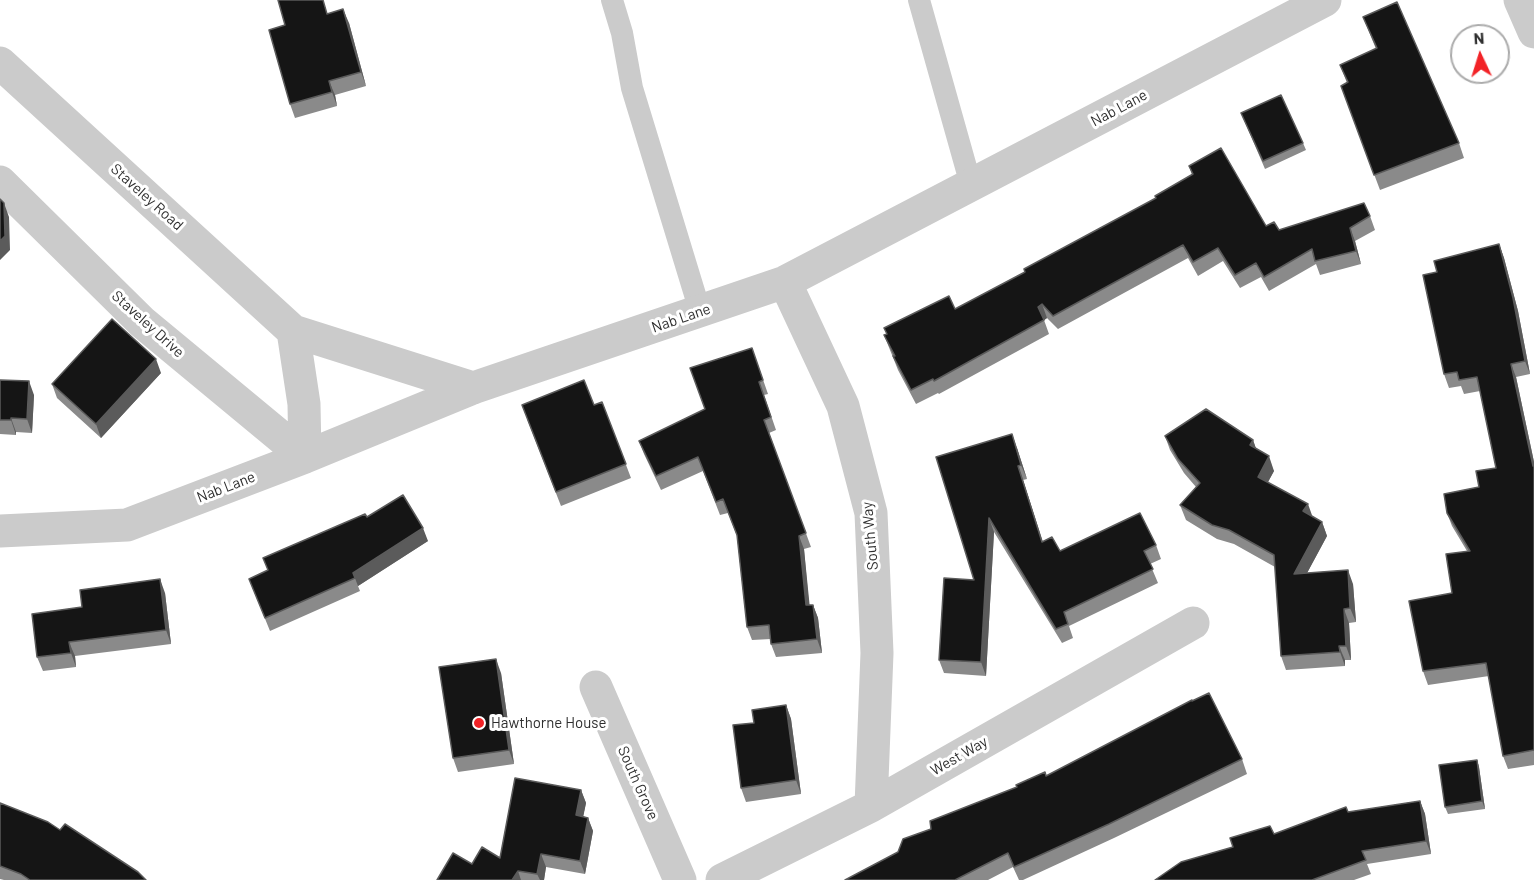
<!DOCTYPE html>
<html>
<head>
<meta charset="utf-8">
<style>
	body { margin:0 }
	#map { position:relative; width:1534px; height:880px; overflow:hidden; background:#fff; font-family:Barlow,sans-serif }
	canvas { display:block }
	.north { position:absolute; left:1450px; top:24px; width:60px; height:60px; box-sizing:border-box; background:#fff; border:2px solid #ababab; border-radius:50%; rotate:356deg; font-size:16px; font-weight:700; line-height:24px; text-align:center; color:#2e2e2e }
	.north::after { content:''; display:block; margin:auto; width:21px; height:27px; background:#f22327; clip-path:polygon(50% 0,100% 100%,50% 72%,0 100%) }
</style>
</head>
<body>
<div id="map">
<canvas width="1534" height="880"></canvas>
<div class="north">N</div>
</div>
<script>
const context = document.querySelector('canvas').getContext('2d');
context.lineJoin = 'round';
function strokePath(path, color, width, dash) { context.strokeStyle = color; context.lineWidth = width; context.lineCap = dash ? 'butt' : 'round'; context.setLineDash(dash || []); context.stroke(path); }
function paint(path, color) { context.fillStyle = color; context.fill(path, 'evenodd'); }
function label(font, color, halo, rows, align = 'center') {
  context.font = font + ' Barlow,sans-serif'; context.lineWidth = 6; context.setLineDash([]); context.textBaseline = 'middle'; context.strokeStyle = halo; context.fillStyle = color; for (const [text, x, y, turn = 0] of rows) {
    context.save(); context.translate(x, y); context.rotate((+turn || 0) * Math.PI / 180); context.textAlign = isNaN(turn) ? turn : align; if (halo) context.strokeText(text, 0, 0); context.fillText(text, 0, 0); context.restore();
  }
}
strokePath(new Path2D(`
	M612 0 622 33 632 88 700 311
	M919 0 971 185`), '#cbcbcb', 22);
strokePath(new Path2D(`
	M1520 0 1534 32
	M0 63 293 331 304 404 305 457
	M0 182 142 322 305 457
	M785 282 843 406 871 513 877 653 871 806
	M293 331 473 388
	M0 531 127 525 305 457 473 388 785 282 1325 0
	M596 687 680 880
	M722 880 871 806 1193 623`), '#cbcbcb', 33);
paint(new Path2D(`
	M328 13 349 23 366 86 335 95 337 106 295 118 290 104Z
	M1363 17 1459 143 1464 158 1380 190 1341 86 1347 83 1340 65 1376 49Z
	M1241 113 1303 143 1306 150 1265 169Z
	M1189 166 1266 226 1279 230 1370 216 1375 230 1355 241 1361 264 1320 275 1316 264 1269 291 1261 277 1240 288 1223 261 1198 276 1188 258 1058 329 1047 318 1044 320 1049 334 939 394 938 393 916 404 898 370 884 335 955 309 1025 272 1156 199 1192 175Z
	M1499 244 1504 258 1518 311 1530 374 1516 377 1534 462V765L1508 769 1503 756 1489 676 1428 685 1423 671 1467 551 1452 526 1447 513 1479 487 1496 468 1480 391 1464 394 1461 386 1449 388 1444 374 1437 272Z
	M752 348 768 394 764 395 776 430 769 433 811 547 804 549 809 605H813L818 618 822 653 776 657 771 644V639L752 640 747 627 737 536 728 513 720 515 703 471 661 490 644 454 639 441 705 409Z
	M161 373 101 438 57 398 52 384Z
	M0 380 34 395 32 433 16 432V435L0 434Z
	M602 402 631 478 561 506 527 419 594 405Z
	M1165 436 1253 440 1256 449 1274 471 1268 482 1312 516 1322 522 1327 536 1307 573 1353 584 1356 622 1349 623 1351 660H1345V666L1286 670 1281 656 1275 567 1234 544 1217 539 1186 520 1180 505 1196 487 1184 473 1170 450Z
	M1017 448 1027 479 1023 480 1043 542 1060 551 1156 545 1161 559 1150 564 1158 583 1069 626 1073 638 1062 643 994 532 986 676 944 673 939 660 974 580 936 457Z
	M367 517 428 541 358 586 360 591 270 631 249 579 268 570 263 558Z
	M165 593 171 644 75 656 76 667 43 671 37 657Z
	M501 673 514 764 458 772 453 758Z
	M786 705 791 719 801 794 746 802 741 788 754 723Z
	M1242 759 1247 774 1114 838 1023 880H1019L1013 867 988 880H845L898 852 931 829 1046 776Z
	M1477 760 1479 767 1485 809 1448 814 1445 807Z
	M581 790 586 803 583 816 588 818 593 831 585 874 546 867 544 880H437L472 864 500 858Z
	M1420 801 1425 814 1431 854 1367 864 1371 874 1354 880H1155L1233 847 1274 834 1348 812Z
	M0 803 60 830 146 880H4L0 879Z`), '#8a8a8a');
paint(new Path2D(`
	M343 9 349 23 366 86 361 72Z
	M329 81 335 95 337 106 332 92Z
	M4 203 9 217 10 250 0 260V241Z
	M1350 228 1355 241 1361 264 1356 251Z
	M1499 244 1504 258 1518 311 1530 374 1525 361Z
	M1042 304 1047 318 1043 321 1038 307Z
	M156 359 161 373 101 438 96 424Z
	M1511 364 1516 377 1534 462V470Z
	M29 381 34 395 32 433 27 419Z
	M11 418 16 432V435L11 420Z
	M1012 434 1017 448 1027 479 1021 465Z
	M1253 440 1258 454 1250 445Z
	M1269 456 1274 471 1263 491 1258 477Z
	M1018 466 1023 480 1047 556 1042 542Z
	M1308 504 1313 518 1303 511Z
	M989 518 994 532 986 676 981 662Z
	M1322 522 1327 536 1299 588 1294 574Z
	M423 528 428 541 358 586 353 573Z
	M799 536 804 549 811 619 806 605Z
	M1348 570 1353 584 1356 622 1350 608Z
	M160 579 165 593 171 644 166 630Z
	M813 605 818 618 822 653 817 639Z
	M1344 609 1349 623 1351 660 1346 646Z
	M69 642 75 656 76 667 71 653Z
	M1339 646 1345 660V666L1340 652Z
	M496 659 501 673 514 764 509 750Z
	M786 705 791 719 801 794 796 780Z
	M1477 760 1479 767 1485 809 1482 801Z
	M581 790 586 803 581 828 576 815Z
	M1420 801 1425 814 1431 854 1426 841Z
	M588 818 593 831 585 874 580 861Z
	M541 854 546 867 544 880H540L537 874Z
	M518 871 521 880H512Z`), '#5b5b5b');
const building = new Path2D(`
	M278 0H323L327 14 343 9 361 72 329 81 332 92 290 104 269 30 285 25Z
	M1397 2 1459 143 1374 175 1341 86 1348 82 1340 65 1377 48 1363 17Z
	M1281 95 1303 143 1263 161 1241 113Z
	M1221 148 1266 226 1274 222 1279 230 1364 203 1370 216 1350 228 1356 251 1315 261 1312 249 1264 277 1256 263 1235 275 1218 248 1193 262 1183 245 1053 316 1042 304 1038 307 1044 320 934 381 933 379 911 390 893 356H895L884 335 887 334 884 328 949 296 955 309 1025 272 1024 269 1156 198 1155 196 1193 174 1189 166Z
	M0 199 4 203 5 236 0 241Z
	M1499 244 1513 298 1525 361 1511 364 1533 466H1534V750L1503 756 1486 663 1423 671 1409 601 1452 593 1446 554 1470 551 1447 513 1444 494 1479 487 1476 471 1496 468 1477 377 1459 380 1457 372 1444 374 1423 275 1437 272 1434 261Z
	M112 319 156 359 96 424 52 384Z
	M752 348 763 380 759 382 771 417 764 420 806 533 799 536 806 605H813L817 639 771 644 769 625 747 627 737 535 723 499 716 502 698 457 656 476 639 441 705 409 690 368Z
	M0 380 29 381 27 419 11 418V420H0Z
	M584 380 594 405 602 402 626 464 556 492 522 405Z
	M1206 409 1253 440 1250 445 1269 456 1258 477 1308 504 1303 511 1322 522 1294 574 1348 570 1350 608 1344 609 1346 646H1339L1340 652 1281 656 1274 555 1229 530 1212 525 1180 505 1200 483 1178 459 1165 436Z
	M1012 434 1021 465 1018 466 1042 542 1052 537 1060 551 1140 513 1156 545 1144 551 1153 569 1064 612 1068 624 1056 629 989 518 981 662 939 660 944 578 974 580 936 457Z
	M403 495 423 528 353 573 355 578 265 618 249 579 268 570 263 558 365 514 367 517Z
	M160 579 166 630 69 642 71 653 37 657 32 614 82 607 80 590Z
	M496 659 509 750 453 758 439 667Z
	M1209 693 1242 759 1109 824 1014 867 1008 853 955 880H845L898 852 903 839 931 829 930 821 1017 787 1016 785 1045 772 1046 776 1192 700V701Z
	M786 705 796 780 741 788 733 725 754 723 752 710Z
	M1477 760 1482 801 1445 807 1439 765Z
	M515 778 581 790 576 815 588 818 580 861 541 854 537 874 518 871 512 880H437L453 853 472 864 482 847 500 858Z
	M1420 801 1426 841 1362 851 1366 860 1312 880H1155L1181 862 1233 847 1230 838 1270 826 1274 834 1346 807 1348 812Z
	M0 803 48 822 60 830 65 824 138 872 146 880H30L21 874 0 866Z`);
paint(building, '#151515');
strokePath(building, '#5b5b5b', 1.5);
for (const [x, y, r, color] of [
	[479,723,6,"#f22327"]
]) { const dot = new Path2D(); dot.arc(x, y, r, 0, 2 * Math.PI); context.fillStyle = color; context.fill(dot); strokePath(dot, '#fff', 2); }
label('15px', '#2e2e2e', '#fff', [
	["Nab Lane",1119,108,-28],
	["Staveley Road",147,197,42],
	["Nab Lane",681,318,-19],
	["Staveley Drive",148,324,42],
	["Nab Lane",226,487,-21],
	["South Way",870,536,-95],
	["West Way",959,756,-30],
	["South Grove",638,783,66]
]);
label('15px', '#2e2e2e', '#fff', [
	["Hawthorne House",491,723]
], 'left');
</script>
</body>
</html>
